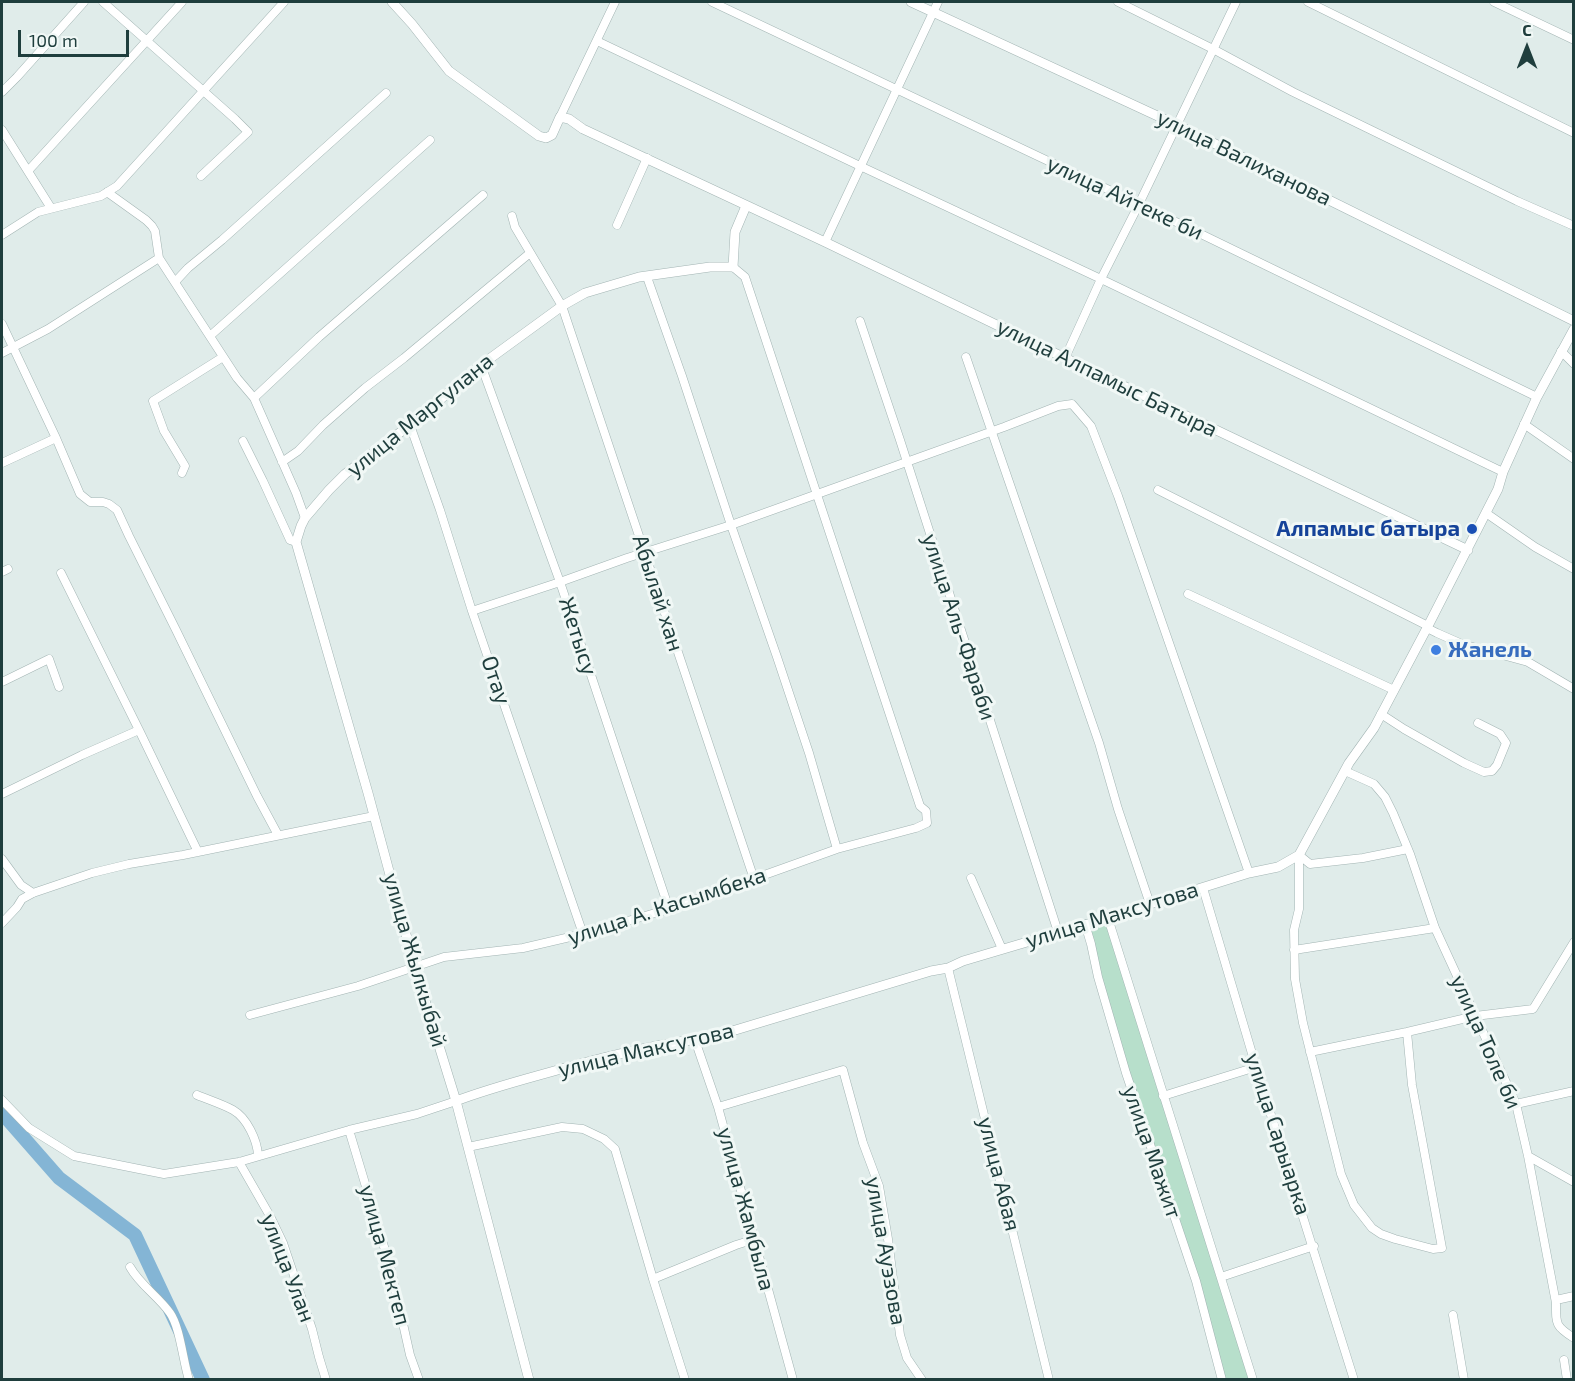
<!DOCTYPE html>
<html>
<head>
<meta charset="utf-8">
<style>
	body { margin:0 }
	#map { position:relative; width:1575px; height:1381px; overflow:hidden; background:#e0ecea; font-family:"Exo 2",sans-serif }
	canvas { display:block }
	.frame { position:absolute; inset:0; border:3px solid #1f3e3d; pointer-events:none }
	.north { position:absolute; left:1497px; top:18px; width:60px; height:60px; -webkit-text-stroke:4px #f1f8f6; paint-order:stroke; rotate:0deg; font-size:16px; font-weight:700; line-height:24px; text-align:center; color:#1f3e3d }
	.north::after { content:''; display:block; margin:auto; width:21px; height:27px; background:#1f3e3d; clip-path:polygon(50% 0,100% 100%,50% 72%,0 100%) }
	.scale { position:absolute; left:18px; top:30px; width:111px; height:27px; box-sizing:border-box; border:3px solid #1f3e3d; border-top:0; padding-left:8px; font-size:18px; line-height:21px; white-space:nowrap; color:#1f3e3d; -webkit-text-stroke:4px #f1f8f6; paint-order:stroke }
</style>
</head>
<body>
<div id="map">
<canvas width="1575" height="1381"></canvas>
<div class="frame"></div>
<div class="north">С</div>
<div class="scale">100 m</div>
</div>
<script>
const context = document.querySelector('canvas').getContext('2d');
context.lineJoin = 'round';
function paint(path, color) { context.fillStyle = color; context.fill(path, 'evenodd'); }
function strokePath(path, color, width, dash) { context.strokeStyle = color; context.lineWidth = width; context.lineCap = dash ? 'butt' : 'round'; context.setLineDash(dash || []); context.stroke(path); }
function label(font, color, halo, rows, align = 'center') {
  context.font = font + ' "Exo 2",sans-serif'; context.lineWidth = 6; context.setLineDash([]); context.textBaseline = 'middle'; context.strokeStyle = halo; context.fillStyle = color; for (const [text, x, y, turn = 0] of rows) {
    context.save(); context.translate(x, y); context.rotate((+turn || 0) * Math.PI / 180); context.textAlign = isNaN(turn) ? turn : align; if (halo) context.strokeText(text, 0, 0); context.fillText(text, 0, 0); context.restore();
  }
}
paint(new Path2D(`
	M1107 916 1251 1379H1220L1195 1282 1098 976 1090 920Z`), '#b7dfcb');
strokePath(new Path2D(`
	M2 1113 59 1178 135 1235 203 1380`), '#84b5d5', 14);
const minor = new Path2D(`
	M103 2 235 119 248 132 201 176
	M712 2 1139 204 1537 397
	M1118 2 1213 49 1293 92 1517 201 1574 226
	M1308 2 1574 133
	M1494 2 1574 40
	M597 41 860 166 1101 279 1503 472
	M2 92 17 77 84 2
	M560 117 615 2
	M2 130 51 208
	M28 171 182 2
	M107 192 146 220 152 226 155 231 159 258 237 378 254 398 296 493 305 518
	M512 216 515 227 562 306 754 879
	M617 225 647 158
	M2 235 38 212 101 196 117 186 284 2
	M825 242 938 2
	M647 277 682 376 731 525 777 657 809 753 837 849
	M175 282 188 268 222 240 386 93
	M860 321 900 440 1058 932
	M2 324 56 438 80 494 90 502H103L109 504 117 510 129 536 176 630 257 796 278 835
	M210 336 430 140
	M1561 351 1574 364
	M2 353 48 329 159 258
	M966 357 1099 743 1118 809 1150 904
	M1065 358 1101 279 1139 204 1236 2
	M481 365 560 582 669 909
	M254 398 319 337 483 195
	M1524 424 1574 459
	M410 425 440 510 472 611 583 934
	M243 441 263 481 290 540 296 542
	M282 462 298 451 323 425 365 388 404 358 530 253
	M2 463 56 438
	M182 473 185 466 164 431 153 401 223 357
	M1158 490 1428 626
	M1486 513 1535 547 1574 569
	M2 572 8 569
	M1188 594 1394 690
	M472 611 560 582 627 558 731 525 1004 427 1058 406 1072 404 1091 426 1118 496 1249 873
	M1427 628 1437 633 1462 644 1528 662 1574 689
	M2 682 49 659 59 687
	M1381 714 1404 729 1464 763 1484 772 1492 771 1497 765 1506 743 1500 734 1478 723
	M139 730 198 852
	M1345 771 1374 784 1385 797 1393 813 1410 854 1435 928 1516 1104 1528 1156 1556 1303C1556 1324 1555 1326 1574 1338
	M2 794 82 755 139 730 61 573
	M1299 855V909L1294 930 1295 979 1303 1023 1341 1174 1354 1205 1372 1228 1381 1234 1395 1239 1433 1249 1442 1248 1412 1085 1407 1032
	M1299 855 1310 864 1363 858 1408 849
	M2 859 21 885 33 893
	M971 878 1002 949
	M1203 888 1256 1067 1354 1380
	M1108 918 1253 1380
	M2 923 17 907 22 899 33 893 92 873 129 864 183 855 374 816
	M1085 924 1091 944 1098 977 1126 1073 1196 1281 1222 1380
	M1294 950 1435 928
	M948 968 1049 1380
	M250 1015 358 986 444 957 523 948 583 934 669 909 837 849 916 828 927 823 926 811 920 806 745 277 733 267
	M695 1040 718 1107 793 1380
	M1310 1052 1407 1032 1475 1016 1533 1009 1574 942
	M197 1095C209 1100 222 1104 233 1110 247 1118 257 1140 258 1155
	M1163 1096 1256 1067
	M2 1100 29 1128 74 1156 164 1174 239 1162 349 1130 417 1114 456 1101
	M1516 1104 1574 1091
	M718 1107 843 1070 863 1143 879 1186 888 1239 900 1335 907 1358 922 1380
	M349 1130 391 1270 410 1355 419 1380
	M468 1147 562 1127 583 1129 604 1139 615 1149 653 1279 685 1380
	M1528 1156 1574 1182
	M239 1162 270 1216 283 1243 312 1329 319 1357 326 1380
	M130 1267C140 1285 158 1296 170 1313 180 1327 183 1361 189 1380
	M1221 1277 1314 1246
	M653 1279 736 1245 755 1239
	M1556 1300 1574 1296
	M1453 1315 1464 1380
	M1564 1360 1567 1380`);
const tertiary = new Path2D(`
	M392 2 412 24 449 71 539 136 546 138 552 135 560 117 569 119 583 129 825 242 1065 358 1468 550
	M911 2 1177 125 1574 321
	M456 1101C490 1088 526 1079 561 1069 610 1056 659 1043 709 1038L931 971 948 968 963 961 1108 918 1150 904 1249 873 1278 867 1299 855 1349 763 1374 728 1428 626 1498 489 1503 472 1537 397 1574 329
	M529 1380 456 1101 415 968 368 793 296 542 301 526 305 518 329 490 345 474 410 425 481 365 562 306 585 293 639 277 710 267H733L735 232 746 206`);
strokePath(minor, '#a2b4b3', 9);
strokePath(tertiary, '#a2b4b3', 10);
strokePath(minor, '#fff', 8);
strokePath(tertiary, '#fff', 9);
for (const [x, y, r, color] of [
	[1472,529,6,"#1a4fb4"],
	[1436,650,6,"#3f7fe0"]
]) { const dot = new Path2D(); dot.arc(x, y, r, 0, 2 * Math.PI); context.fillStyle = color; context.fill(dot); strokePath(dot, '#f1f8f6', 2); }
label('22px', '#1f3e3d', '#f1f8f6', [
	["улица Валиханова",1244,158,26],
	["улица Айтеке би",1125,198,25],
	["улица Алпамыс Батыра",1107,378,26],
	["улица Маргулана",420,415,-39],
	["Абылай хан",658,593,72],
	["улица Аль-Фараби",959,627,72],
	["Жетысу",578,636,72],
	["Отау",496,680,71],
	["улица А. Касымбека",667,906,-18],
	["улица Максутова",1112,915,-17],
	["улица Жылкыбай",415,960,74],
	["улица Толе би",1486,1042,66],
	["улица Максутова",646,1050,-13],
	["улица Сарыарка",1278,1134,72],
	["улица Мажит",1152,1152,71],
	["улица Абая",999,1174,76],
	["улица Жамбыла",746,1209,75],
	["улица Ауэзова",886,1251,80],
	["улица Мектеп",385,1255,75],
	["улица Улан",288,1268,69]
]);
label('bold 22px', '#164399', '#f1f8f6', [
	["Алпамыс батыра",1460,529]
], 'right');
label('bold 22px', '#366cbe', '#f1f8f6', [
	["Жанель",1448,650]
], 'left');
</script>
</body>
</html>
